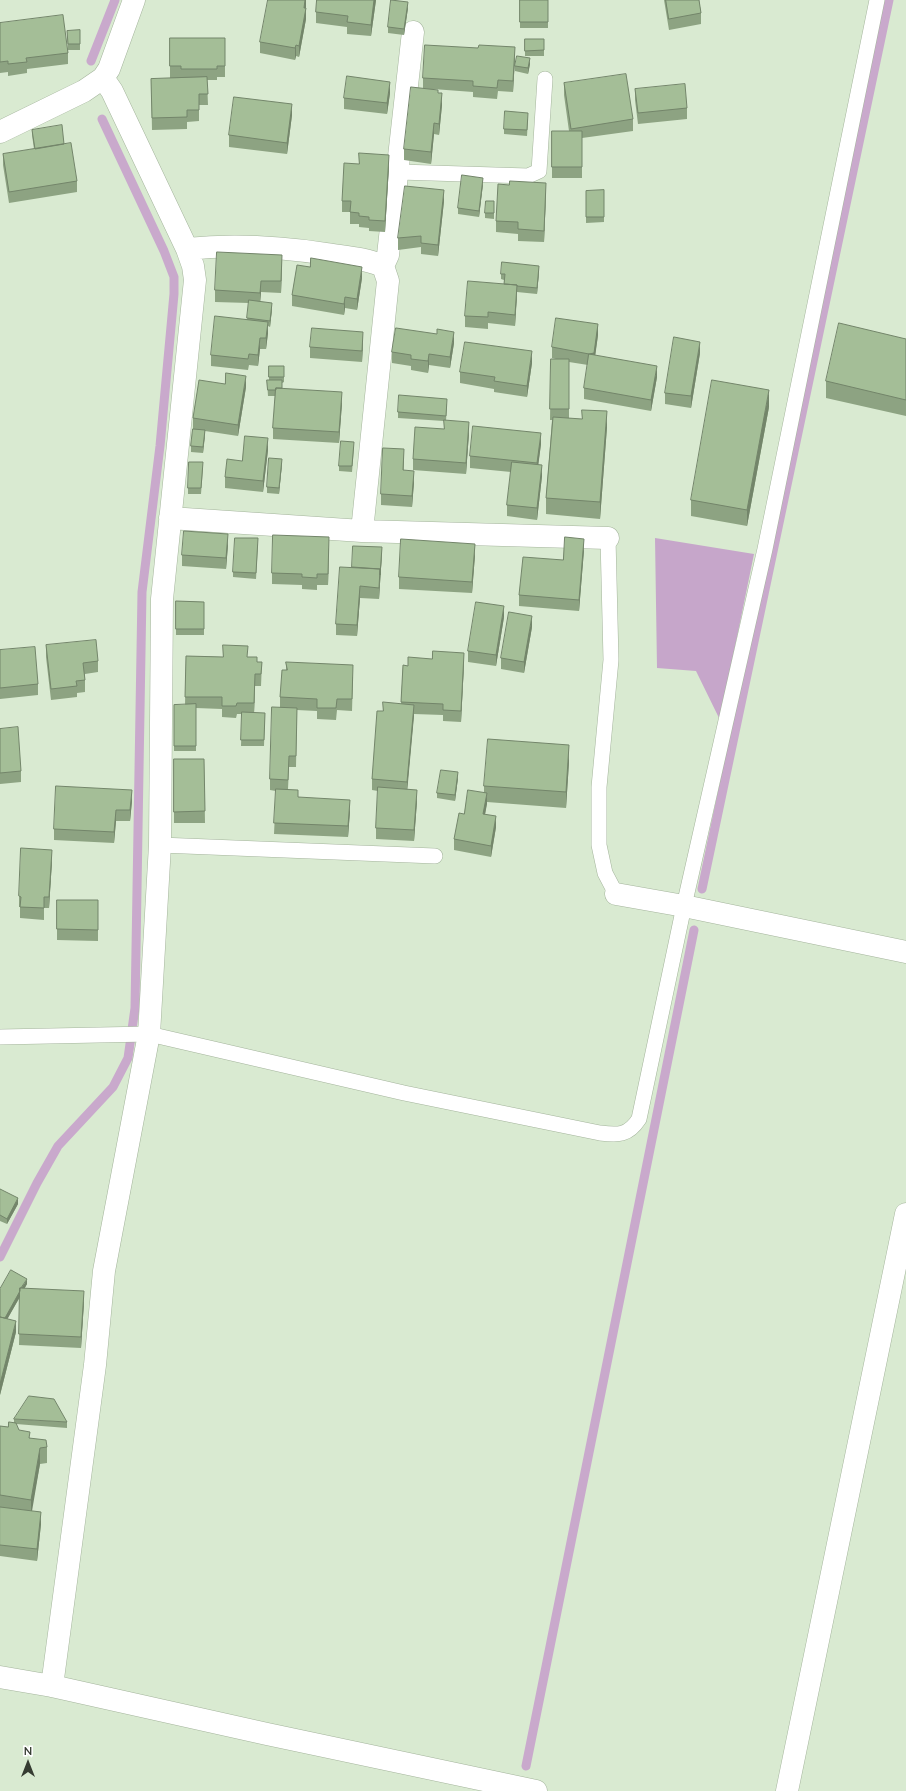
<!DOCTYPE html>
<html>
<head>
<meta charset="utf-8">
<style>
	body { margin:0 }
	#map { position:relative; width:906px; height:1791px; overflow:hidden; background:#d9ead1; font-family:Lato,sans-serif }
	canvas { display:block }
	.north { position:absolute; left:8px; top:1743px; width:40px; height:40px; -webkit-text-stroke:3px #fff; paint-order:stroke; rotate:0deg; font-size:11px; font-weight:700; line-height:16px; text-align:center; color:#363c32 }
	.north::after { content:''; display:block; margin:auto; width:14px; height:18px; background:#363c32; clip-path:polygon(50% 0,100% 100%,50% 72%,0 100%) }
</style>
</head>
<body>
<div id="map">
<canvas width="906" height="1791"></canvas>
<div class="north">N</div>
</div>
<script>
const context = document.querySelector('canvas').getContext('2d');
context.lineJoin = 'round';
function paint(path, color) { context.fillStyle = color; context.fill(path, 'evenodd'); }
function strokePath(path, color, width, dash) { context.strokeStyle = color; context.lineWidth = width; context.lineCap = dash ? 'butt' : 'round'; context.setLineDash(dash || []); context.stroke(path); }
paint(new Path2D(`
	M655 538 754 554 720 720 696 671 657 668Z`), '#c6a6ca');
strokePath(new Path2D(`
	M91 61 115 0
	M702 889 889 0
	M0 1257 37 1183 58 1146 113 1087 128 1058 135 1008 142 592 160 446 174 294V277L164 251 102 119
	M526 1766 694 930`), '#c9a9cc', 9);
const lane = new Path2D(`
	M399 172 528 176 539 171 545 79
	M608 538 611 660 599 787V845L605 873 616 894
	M160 845 435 856
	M0 1037 149 1034 404 1093 600 1133C618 1135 628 1136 639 1119L684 906 765 549 877 0`);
const street = new Path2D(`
	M0 132 84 91 103 78 109 69 134 0
	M187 249C233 244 281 247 327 254 346 257 365 258 383 266L388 281 362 531
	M383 266 388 255 413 32
	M170 518 362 531 608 538
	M616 894 684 906 906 952
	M0 1677 52 1686 267 1734 536 1791
	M52 1686 95 1365 104 1271 149 1034 160 845 162 599 195 280 193 266 187 249 112 91 103 78
	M787 1791 906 1214`);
strokePath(lane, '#a4b49c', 16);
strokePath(street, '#a4b49c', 23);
strokePath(lane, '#fff', 15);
strokePath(street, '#fff', 22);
paint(new Path2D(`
	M306 0V19L299 57 296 56 295 60 260 53V42Z
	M317 0H376L371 36 347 34V27L316 23V12Z
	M520 0H548V28H520Z
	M664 0H699L701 13V24L669 30Z
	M408 8 404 35 388 33V27Z
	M0 23 68 50 67 31 80 30V50H68V64L27 69V73L8 76V72L0 73Z
	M170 38H225V77H217V80H207L208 105H199V121L187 122V129L152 130 151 79 181 78H170Z
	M525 39H544V56H525Z
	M515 58 513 92 498 91 497 99 473 97V92L433 89 438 93 442 105 439 135 434 134 431 164 404 160V149L423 88V78Z
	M530 64 528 74 515 71V66Z
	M564 83 633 119V131L582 138V178H552V131H569L564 95Z
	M635 89 687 108V119L638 124 635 100Z
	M390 93 387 114 344 109V98Z
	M292 115 287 154 229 147V135Z
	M528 119 527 136 504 134V129Z
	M32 130 64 144 77 181V192L9 203 3 165V154L34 149 32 135Z
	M389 166 385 232 369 231V228L359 227V224H350V212H342V201Z
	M483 184 479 217 458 214V208Z
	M604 190V222L586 223V191Z
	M546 194 544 242 518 241V234L496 232V221Z
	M444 201 438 256 421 254V247L398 250V238Z
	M494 207V219L485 218V213Z
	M282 266 281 293 261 292 260 302 272 309 270 327 268 326V333L266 349H260L258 366 249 365 248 370 211 366V355L247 320 249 303 215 302V290Z
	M539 272 537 294 517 292 515 326 488 323V329L465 327V316L504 284V280L501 279V274Z
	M362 278 357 310 345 308 344 315 292 306V295Z
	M598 335 595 355 657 377 651 411 584 399V388L588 365 569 362V418L607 427 600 519 546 514V498L552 420H550L551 359H556L552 358V347Z
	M906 339V416L826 398V381Z
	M363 343 362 362 310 358V347Z
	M454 343 450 368 429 365 428 373 411 370V366L392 363V352Z
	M700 353 691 408 665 404V393Z
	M532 363 527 397 494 392V389L460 383V372Z
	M269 366H284V382L282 383V388L342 403 339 443 273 439V428L275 396H268L267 380H269Z
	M246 387 238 436 205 431 203 453 191 452V446L193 429V418Z
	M447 404 446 421 469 433 466 474 413 470V459L444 429V421L398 418V412Z
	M769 407 747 526 691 516V500Z
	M541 444 538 465 542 476 537 520 507 516V505L511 472 470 468V456Z
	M354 447 352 472 339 471V466Z
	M268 450 263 492 225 488V477L242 461Z
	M404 460 403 470 414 482 412 507 381 505V494Z
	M282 464 279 494 267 493V487Z
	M203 468 201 494H188V488Z
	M258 544 256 579 233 577V572Z
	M228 545 226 569 182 566V555Z
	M329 548 328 585H317V590L302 589V585L272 584V573Z
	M584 550 579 611 519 606V595L563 560Z
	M382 553 379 599 360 598 357 636 336 635V624L352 567Z
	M475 555 472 593 399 589V577Z
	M176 601 204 602V635H176Z
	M504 617 496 666 468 662V651Z
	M532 627 524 673 501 669V658Z
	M46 645 98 661V672L85 674V692L77 693V697L51 700 46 657Z
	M0 650 38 684V695L0 699Z
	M186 656 223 657H248L257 662H262L261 686H255L254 713H265L264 746H241L242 714H237L236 718 222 717V709L196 708V751H174V705H185Z
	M286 662 353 677 352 711 337 710 336 720 317 719V711L297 710 296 767H289L288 789 298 797 350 811 348 837 274 834 276 791 270 790V779L280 708V697L286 670Z
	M464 664 461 722 443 721V715L414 714 407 789 417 801 414 841 376 839V828L378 791 372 790V779L383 711 401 704 403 665 408 666Z
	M0 729 21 771V782L0 784Z
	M174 759H204L205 823H174Z
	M569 762 566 808 487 802 485 814 496 827 491 857 454 850V839L484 793V786Z
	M458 778 455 801 437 798V793Z
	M132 801 130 821H116L114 843 54 840V829Z
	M52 861 49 908H44V920L20 918V907H19V896Z
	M57 900H98V941L57 940Z
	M0 1189 18 1204 7 1224 0 1221Z
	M27 1284 24 1289 84 1302 81 1348 19 1345 20 1297 7 1319 16 1332 0 1395V1289Z
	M14 1419 67 1422V1428L16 1424 19 1430 30 1438 47 1447V1463L40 1464 31 1511 41 1524 37 1561 0 1556V1426L8 1427 14 1423Z`), '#8da382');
paint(new Path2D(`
	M305 0H306V7L304 19V8Z
	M374 0H376L371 36V25Z
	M408 2V8L404 35V29Z
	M306 8V19L299 57V46Z
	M296 45V56L295 60V48Z
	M515 47V58L513 92V81Z
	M530 58V64L528 74V68Z
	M390 82V93L387 114V103Z
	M442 93V105L439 135V124Z
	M292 104V115L287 154V143Z
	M434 123V134L431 164V152Z
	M389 155V166L385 232V221Z
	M483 178V184L479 217V211Z
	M546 183V194L544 242V231Z
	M444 190V201L438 256V245Z
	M282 255V266L281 293V281Z
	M539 266V272L537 294V288Z
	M362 267V278L357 310V299Z
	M261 281V292L260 304V293Z
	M517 285V296L515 326V315Z
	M345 297V308L344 315V304Z
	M272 303V309L270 327V321Z
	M268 322V333L266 349V338Z
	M598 324V335L594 365 589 354Z
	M363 332V343L362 362V351Z
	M454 332V343L450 368V357Z
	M260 338V349L258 366V355Z
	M700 342V353L691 408V396Z
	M532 351V363L527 397V386Z
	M429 354V365L428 373V361Z
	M657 366V377L651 411V400Z
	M246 376V387L238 436V425Z
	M769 390V407L747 526V510Z
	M342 392V403L339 443V432Z
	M607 411V427L600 519V502Z
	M469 422V433L466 474V463Z
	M205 430V436L203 453V447Z
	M541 433V444L537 475V463Z
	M268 438V450L263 492V481Z
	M404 449V460L403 481V470Z
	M282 459V464L279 494V488Z
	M542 465V476L537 520V508Z
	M414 471V482L412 507V496Z
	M228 534V545L226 569V558Z
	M329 537V548L328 585V574Z
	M584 539V550L579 611V600Z
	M475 544V555L472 593V582Z
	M382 547V553L379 599V588Z
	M360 586V598L357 636V625Z
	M504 606V617L496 666V655Z
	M532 616V627L524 673V662Z
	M464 653V664L461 722V711Z
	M255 674V686L254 714V703Z
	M414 705V716L407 793V782Z
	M569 745V762L566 808V792Z
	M458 772V778L455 801V795Z
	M132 790V801L130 821V810Z
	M417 790V801L414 841V830Z
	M487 793V804L483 825V814Z
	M350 800V811L348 837V826Z
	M116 810V821L114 843V832Z
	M496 816V827L491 857V846Z
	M52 850V861L49 908V897Z
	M18 1198V1204L7 1224V1219Z
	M27 1279V1284L3 1327V1321Z
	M84 1291V1302L81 1348V1337Z
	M16 1321V1332L0 1395V1384Z
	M40 1448V1464L31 1517V1500Z
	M41 1512V1524L37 1561V1549Z`), '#73856a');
const building = new Path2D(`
	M268 0H305L304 8H306L299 46 296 45 295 48 260 42Z
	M317 0H374L371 25 347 22 348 16 316 12Z
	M391 0 408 2 404 29 388 27Z
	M520 0H548V22H520Z
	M666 0H699L701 13 669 19Z
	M63 15 68 53 26 58 27 62 8 64V61L0 62V23Z
	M80 30V44H68L67 31Z
	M170 38H225V66H217V69H181V66H170Z
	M525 39H544V50L525 51Z
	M425 45 478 48 479 45 515 47 513 81 498 80 497 88 473 86V81L423 78Z
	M517 56 530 58 528 68 515 66Z
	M626 74 633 119 571 129 564 83Z
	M347 76 390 82 387 103 344 98Z
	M207 77 208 94H199V110H187V117L152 118 151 79Z
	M685 84 687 108 638 113 635 89Z
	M411 87 438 90V93H442L439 124 434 123 431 152 404 149Z
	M234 97 292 104 287 143 229 135Z
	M505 111 528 113 527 130 504 129Z
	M62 125 64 144 35 149 32 130Z
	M552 131H582V167H552Z
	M71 143 77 181 9 192 3 154Z
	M359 153 389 155 385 221 369 220V217L359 216V213L350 212 351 201H342L344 163 359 164Z
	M462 175 483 178 479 211 458 208Z
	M510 181 546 183 544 231 518 229V222L496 221 498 184 509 185Z
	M405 186 444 190 438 245 421 243V236L398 238Z
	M604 190V217H586V191Z
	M486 201H494V213H485Z
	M217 252 282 255 281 281H261L260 293 215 290Z
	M311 258 362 267 357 299 345 297 344 304 292 295 297 265 310 267Z
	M502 262 539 266 537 288 517 286V285L504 284 505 274H501Z
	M468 281 517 285 515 315 488 312V317L465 316Z
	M249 300 272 303 270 321 247 318Z
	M215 316 268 322 266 338H260L258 355 249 354 248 359 211 355Z
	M556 318 598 324 594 353 589 354 552 347Z
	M839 323 906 339V400L826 381Z
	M312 328 363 332 362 351 310 347Z
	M396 328 437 334V329L454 332 450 357 429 354 428 361 411 359V355L392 352Z
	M674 337 700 342 691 396 665 393Z
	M465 342 532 351 527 386 494 381 495 377 460 372Z
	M589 354 657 366 651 400 584 388Z
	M551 359H569V409H550Z
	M269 366H284V377H269Z
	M226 373 246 376 238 425 193 418 199 380 225 384Z
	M267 380H282V388H276V390H268Z
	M712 380 769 390 747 510 691 500Z
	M276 388 342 392 339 432 273 428Z
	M399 395 447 399 446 416 398 412Z
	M582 410 607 411 600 502 546 498 553 417 582 419Z
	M444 420 469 422 466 463 413 459 415 427 444 429Z
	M473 426 541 433 537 463 470 456Z
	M193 429 205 430 203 447 191 446Z
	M245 436 268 438 263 481 225 477 227 459 242 461Z
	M341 441 354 442 352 466H339Z
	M383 448 404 449 403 470 414 471 412 496 381 494Z
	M269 458 282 459 279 488 267 487Z
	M189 462H203L201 488H188Z
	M512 462 542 465 537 508 507 505Z
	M184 531 228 534 226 558 182 555Z
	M273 535 329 537 328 574H317V578L302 577V574L272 573Z
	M565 537 584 539 579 600 519 595 523 557 563 560Z
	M235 538H258L256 573 233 572Z
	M401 539 475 544 472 582 399 577Z
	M353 546 382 547 380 575V569L352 567Z
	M340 567 380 569 379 588 360 586 357 625 336 624Z
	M176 601 204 602V629H176Z
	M476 602 504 606 496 655 468 651Z
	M509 612 532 616 524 662 501 658Z
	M96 640 98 661 83 663 85 680 76 681 77 686 51 689 46 645Z
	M223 645 248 646 247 657H257V662H262L261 674H255L254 703H237L236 706H222V697H185L186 656 223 657Z
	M35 647 38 684 0 688V650Z
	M433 651 464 653 461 711 443 710V704L401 702 403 665 408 666V657L432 659Z
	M286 662 353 665 352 699H337L336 708H317V699L280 697 282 670H287Z
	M383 702 414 705 407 782 372 779 377 711H383Z
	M196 704V746H174V705Z
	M272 707 297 708 296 756H289L288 780 270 779Z
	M242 712 265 713 264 740H241Z
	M18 727 21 771 0 773V729Z
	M488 739 569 745 566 792 484 786Z
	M174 759H204L205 811 174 812Z
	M441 770 458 772 455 795 437 793Z
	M56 786 132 790 130 810H116L114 832 54 829Z
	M378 787 417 790 414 830 376 828Z
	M276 789 298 790V797L350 800 348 826 274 823Z
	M468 790 487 793 483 814 496 816 491 846 454 839 459 813 464 814Z
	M21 848 52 850 49 897H44V908L20 907 21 897 19 896Z
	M57 900H98V930L57 929Z
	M0 1189 18 1198 7 1219 0 1215Z
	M11 1270 27 1279 21 1288H20V1291L5 1318 0 1317V1289Z
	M20 1288 84 1291 81 1337 19 1334Z
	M0 1317 16 1321 0 1384Z
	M29 1396 54 1399 67 1422 14 1419Z
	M9 1422 16 1423 19 1430 30 1432 29 1438 46 1440 47 1447 40 1448 31 1500 0 1495V1426L8 1427Z
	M0 1507 41 1512 37 1549 0 1545Z`);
paint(building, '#a4be97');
strokePath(building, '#73856a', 1);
</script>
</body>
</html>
